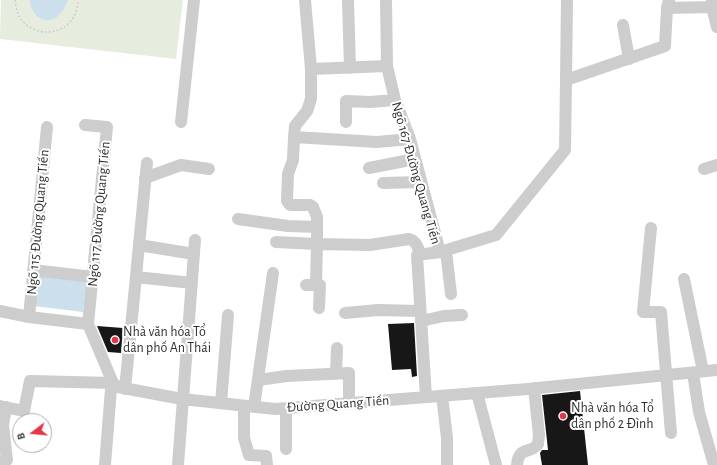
<!DOCTYPE html>
<html>
<head>
<meta charset="utf-8">
<style>
	body { margin:0 }
	#map { position:relative; width:717px; height:465px; overflow:hidden; background:#fff; font-family:"Alegreya Sans",sans-serif }
	canvas { display:block }
	.north { position:absolute; left:12px; top:413px; width:40px; height:40px; box-sizing:border-box; background:#fff; border:1px solid #acacac; border-radius:50%; rotate:254deg; font-size:11px; font-weight:700; line-height:16px; text-align:center; color:#303030 }
	.north::after { content:''; display:block; margin:auto; width:14px; height:18px; background:#e23745; clip-path:polygon(50% 0,100% 100%,50% 72%,0 100%) }
</style>
</head>
<body>
<div id="map">
<canvas width="717" height="465"></canvas>
<div class="north">B</div>
</div>
<script>
const context = document.querySelector('canvas').getContext('2d');
context.lineJoin = 'round';
function paint(path, color) { context.fillStyle = color; context.fill(path, 'evenodd'); }
function strokePath(path, color, width, dash) { context.strokeStyle = color; context.lineWidth = width; context.lineCap = dash ? 'butt' : 'round'; context.setLineDash(dash || []); context.stroke(path); }
function label(font, color, halo, rows, align = 'center') {
  context.font = font + ' "Alegreya Sans",sans-serif'; context.lineWidth = 4; context.setLineDash([]); context.textBaseline = 'middle'; context.strokeStyle = halo; context.fillStyle = color; for (const [text, x, y, turn = 0] of rows) {
    context.save(); context.translate(x, y); context.rotate((+turn || 0) * Math.PI / 180); context.textAlign = isNaN(turn) ? turn : align; if (halo) context.strokeText(text, 0, 0); context.fillText(text, 0, 0); context.restore();
  }
}
paint(new Path2D(`
	M1 0H183L176 59 0 39Z`), '#e6eddf');
paint(new Path2D(`
	M30 0H68C66 5 64 10 60 14 48 28 30 16 30 0Z
	M37 272 87 278 83 312 34 306Z`), '#cbdfec');
paint(new Path2D(`
	M414 323 417 376 412 377 411 369 392 370 388 324Z
	M97 326 123 328 121 353 108 352Z
	M580 391 588 465H542L540 453 542 450H548L542 395Z`), '#171717');
strokePath(new Path2D(`
	M15 0C16 6 17 13 20 18 38 43 78 33 78 0`), '#cdcdcd', 1.5, [2, 2]);
strokePath(new Path2D(`
	M305 0 311 69V99L307 111 295 126 294 137 377 142 410 139
	M348 0 350 68
	M386 0 387 66 395 100 410 139 440 252 417 255 426 397
	M712 0V7L717 27
	M667 8 712 7
	M623 25 629 59
	M311 69 387 66
	M566 80 567 0
	M181 122 194 0
	M346 122V101L370 102 395 100
	M85 125 107 127 88 324 113 383 118 387 182 399 275 409 528 389 717 370
	M294 137 293 160 288 174 287 201 290 205H310L313 207 317 217V244L370 245 409 239C416 241 418 247 420 254
	M369 168 415 159
	M704 169 717 165
	M145 178 181 165 209 169
	M383 183 421 182
	M238 219 288 226 317 227
	M651 228 643 312H661L671 433
	M276 242 317 244 316 285H306
	M139 245 194 254
	M446 251 451 294
	M440 252 496 235 565 150 566 80 665 46 667 8 669 0
	M33 270 93 277
	M136 277 192 283
	M684 279 703 371
	M316 285H320L319 308
	M0 311 29 317 88 324
	M345 313 378 310 420 311
	M29 317 47 127
	M421 321 444 316 462 315
	M693 373 699 412 714 465
	M336 374 337 348
	M258 380 287 376 349 373V403
	M125 389 147 163
	M477 393 496 465
	M442 396 447 438V465
	M221 403 228 315
	M0 406 24 411 30 381 113 383
	M244 406V438L249 455 266 456 267 465
	M254 407 273 273
	M286 449V408
	M0 461 7 460 3 425 6 407
	M105 465 111 389 113 383
	M178 465 195 240
	M517 465C519 445 530 455 538 444L539 435 534 388`), '#cdcdcd', 12);
for (const [x, y, r, color] of [
	[115,340,4,"#e23745"],
	[563,416,4,"#e23745"]
]) { const dot = new Path2D(); dot.arc(x, y, r, 0, 2 * Math.PI); context.fillStyle = color; context.fill(dot); strokePath(dot, '#fff', 1.5); }
label('14px', '#303030', '#fff', [
	["Ngõ 167 Đường Quang Tiến",416,173,74],
	["Ngõ 117 Đường Quang Tiến",99,214,-85],
	["Ngõ 115 Đường Quang Tiến",38,222,-85],
	["Đường Quang Tiến",338,404,-4]
]);
label('14px', '#303030', '#fff', [
	["Nhà văn hóa Tổ",123,332],
	["dân phố An Thái",123,348],
	["Nhà văn hóa Tổ",571,408],
	["dân phố 2 Đình",571,424]
], 'left');
</script>
</body>
</html>
